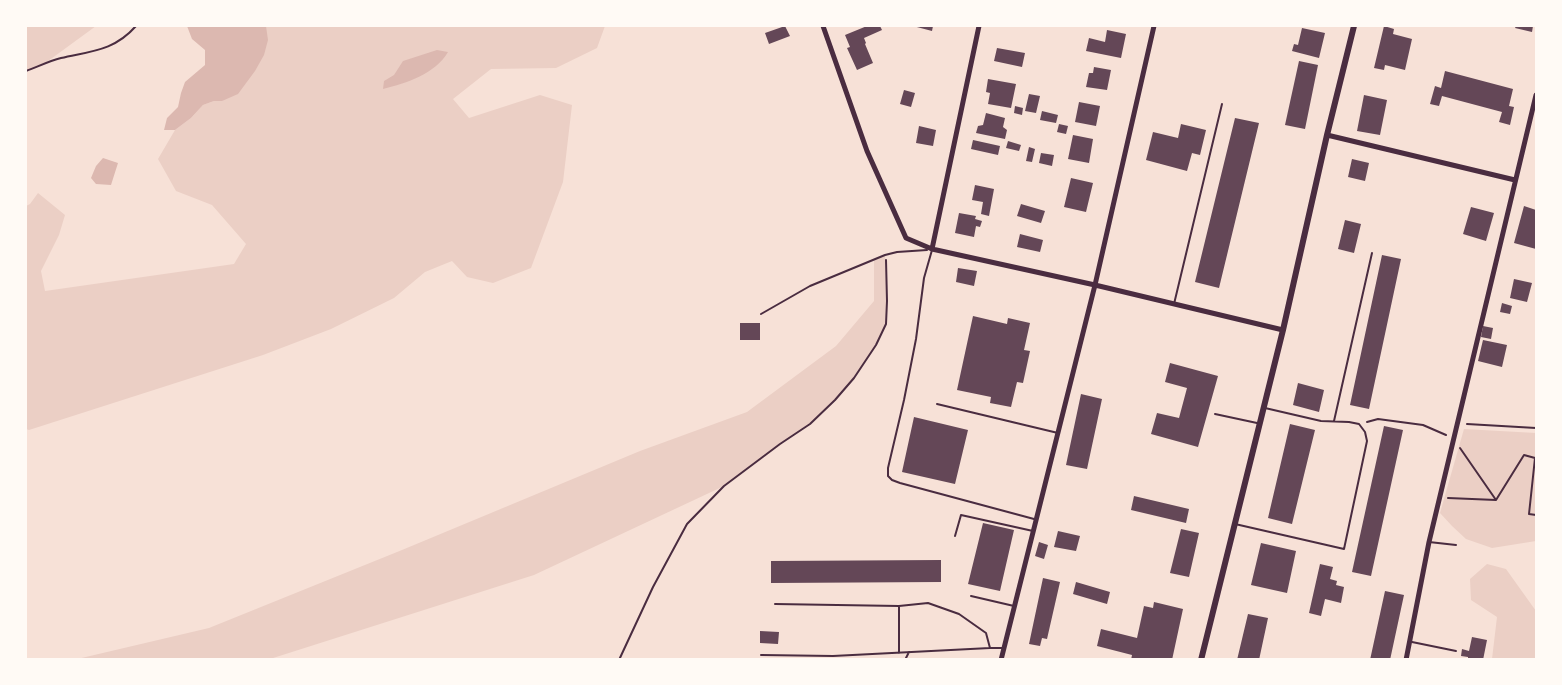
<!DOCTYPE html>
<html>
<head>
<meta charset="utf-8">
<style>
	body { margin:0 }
	#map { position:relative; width:1562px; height:685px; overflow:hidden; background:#f7e1d7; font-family:"Open Sans",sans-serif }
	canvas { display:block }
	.frame { position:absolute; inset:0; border:27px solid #fffaf5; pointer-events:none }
</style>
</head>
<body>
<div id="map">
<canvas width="1562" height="685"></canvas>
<div class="frame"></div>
</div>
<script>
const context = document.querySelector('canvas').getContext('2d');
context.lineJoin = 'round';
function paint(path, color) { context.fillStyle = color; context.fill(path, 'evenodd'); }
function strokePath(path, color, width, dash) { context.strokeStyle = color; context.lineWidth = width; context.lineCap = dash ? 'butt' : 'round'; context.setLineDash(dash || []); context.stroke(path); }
paint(new Path2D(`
	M26 26H96L44 64 26 71Z
	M253 26H605L597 48 556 68 491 69 453 99 469 118 540 95 572 105 563 182 531 268 493 283 467 277 452 261 425 272 394 298 331 329 263 355 29 430 26 429V206L30 204 38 193 65 215 59 235 41 271 45 291 234 264 246 244 212 205 176 191 158 159 175 130 191 118 203 105 214 101H222L266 26Z
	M885 255 887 301 886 324 876 345 854 378 835 400 810 424 780 444 724 486 534 575 270 659 73 660 209 628 402 550 640 451 747 412 836 346 874 301V259Z
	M1464 429 1536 433V541L1492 548 1466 539 1452 526 1440 513Z
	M1487 564 1506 569 1536 611V659H1492L1497 617 1471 600 1470 579Z`), '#ebcfc5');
paint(new Path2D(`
	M187 26H266L268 40 264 55 255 71 238 94 222 101H214L203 105 191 118 175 130H164L167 118 178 107 181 93 185 82 205 65V50L192 39Z
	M437 50 448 52C435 74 407 83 383 89L384 81 394 75 403 61Z
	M103 158 118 163 111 185 96 184 91 178 96 166Z`), '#dcb8b0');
paint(new Path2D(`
	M785 26 790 36 769 44 765 33Z
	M867 26H880L882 30 864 38 866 43 865 44 873 63 857 70 847 48 850 47 845 35Z
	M913 26H933L932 31Z
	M1384 26 1394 29 1393 34 1412 39 1405 70 1385 65 1384 70 1374 68Z
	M1516 26H1533L1532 32 1515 28Z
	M1302 28 1325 33 1319 58 1292 51 1294 44 1298 45Z
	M1107 30 1126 34 1121 58 1086 51 1089 38 1105 42Z
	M997 48 1025 53 1022 67 994 61Z
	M1299 61 1318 65 1305 129 1285 125Z
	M1094 67 1111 70 1107 90 1086 87 1089 73H1093Z
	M1445 71 1513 89 1509 106 1514 107 1510 125 1499 122 1502 112 1442 96 1439 106 1430 104 1435 86 1441 88Z
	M988 79 1016 84 1011 108 988 104 990 93 986 92Z
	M904 90 915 93 911 107 900 104Z
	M1029 94 1040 96 1036 113 1025 111Z
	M1364 95 1387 100 1380 135 1357 131Z
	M1079 102 1100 106 1096 126 1075 122Z
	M1015 106 1023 108 1022 115 1014 113Z
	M1042 111 1058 115 1056 123 1040 120Z
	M986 113 1005 118 1003 127 1007 130 1005 139 976 133 978 126 983 125Z
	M1235 118 1259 123 1219 288 1195 282Z
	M1059 124 1068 126 1066 134 1057 132Z
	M1181 124 1206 130 1200 155 1192 153 1187 171 1146 160 1153 132 1178 138Z
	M919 126 936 130 933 146 916 143Z
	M1073 135 1093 139 1089 163 1068 159Z
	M973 140 1000 146 998 155 971 149Z
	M1008 141 1021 145 1019 151 1006 148Z
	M1029 147 1035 149 1032 162 1026 161Z
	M1041 153 1054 155 1052 166 1039 163Z
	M1352 159 1369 163 1365 181 1348 177Z
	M1071 178 1093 183 1086 212 1064 207Z
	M975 185 994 189 989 216 981 214 983 202 972 200Z
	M1021 204 1045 211 1041 223 1017 216Z
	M1524 206 1536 210V249L1514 243Z
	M1471 207 1494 213 1486 241 1463 234Z
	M959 213 976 216 975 219 982 221 980 227 976 226 974 237 955 233Z
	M1345 220 1361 224 1354 253 1338 249Z
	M1020 234 1043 240 1040 252 1017 247Z
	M1382 255 1401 259 1369 409 1350 405Z
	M958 268 977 271 974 286 956 282Z
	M1514 279 1532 283 1527 302 1510 298Z
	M1502 303 1512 306 1510 314 1500 312Z
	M973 316 1007 324 1008 318 1030 323 1024 350 1030 351 1023 383 1017 382 1011 407 990 403 991 397 957 390Z
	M740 323H760V340H740Z
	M1483 326 1493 328 1491 339 1481 337Z
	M1483 340 1507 345 1502 367 1478 361Z
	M1170 363 1218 376 1198 447 1151 434 1157 413 1179 418 1187 388 1165 382Z
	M1298 383 1324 390 1319 412 1293 405Z
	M1081 394 1102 399 1087 469 1066 465Z
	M914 417 968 430 955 484 902 472Z
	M1290 424 1315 430 1292 524 1268 518Z
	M1384 426 1403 430 1371 576 1352 572Z
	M1134 496 1189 509 1186 523 1131 510Z
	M983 523 1014 530 1000 591 968 584Z
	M1181 529 1199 533 1189 577 1170 573Z
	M1058 531 1080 536 1076 551 1054 547Z
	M1039 542 1048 545 1044 559 1035 556Z
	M1261 543 1296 551 1287 593 1251 585Z
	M941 560V582L771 583V561Z
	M1320 564 1333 567 1330 579 1337 581 1336 585 1344 587 1341 603 1325 599 1321 616 1309 613Z
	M1043 578 1060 582 1047 639 1042 638 1040 646 1029 644Z
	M1076 582 1110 592 1107 604 1073 594Z
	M1385 591 1404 595 1390 660H1370Z
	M1154 602 1183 609 1172 660H1131L1132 655 1097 646 1101 629 1137 638 1144 606 1153 608Z
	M1248 614 1268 618 1259 660H1237Z
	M760 631 779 632 778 644 760 643Z
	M1472 637 1487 640 1483 660H1468V657L1461 656 1462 649 1469 651Z`), '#644757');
strokePath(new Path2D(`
	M26 71C37 67 49 61 61 58 91 51 114 51 136 26
	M1367 422 1378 419 1423 425 1446 435
	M1467 424 1536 428
	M1460 448 1496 500
	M1448 498 1496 500
	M1496 500 1524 455 1535 458 1529 514 1536 515
	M619 660 653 587 687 524 724 486 780 444 810 424 835 400 854 378 876 345 886 324 887 301 886 260`), '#4a2c40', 2);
strokePath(new Path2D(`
	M932 250 924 278 916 339 904 400 888 468V476L892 480 900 483 1034 519
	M1174 304 1222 104
	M761 314 810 286 885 255 897 252 927 250
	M937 404 1058 433
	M1215 414 1257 423
	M1334 421 1372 253
	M1235 524 1344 549 1367 441 1365 432 1359 424 1349 422 1321 421 1265 408
	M955 536 961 515 1033 531
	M1429 542 1456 545
	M971 596 1014 606
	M775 604 899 606 928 603 959 614 986 633 990 648
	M1412 642 1456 651
	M899 653V606
	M761 655 833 656 990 648H1003
	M905 660 909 652`), '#4a2c40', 2);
strokePath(new Path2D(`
	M823 26 867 151 906 238 932 249 1095 285 1283 330
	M1327 135 1515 180
	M932 249 979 26
	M1001 660 1095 285 1154 26
	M1406 660 1429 542 1536 95`), '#4a2c40', 5);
strokePath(new Path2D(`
	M1201 660 1283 330 1327 135 1354 26`), '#4a2c40', 6);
</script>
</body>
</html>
